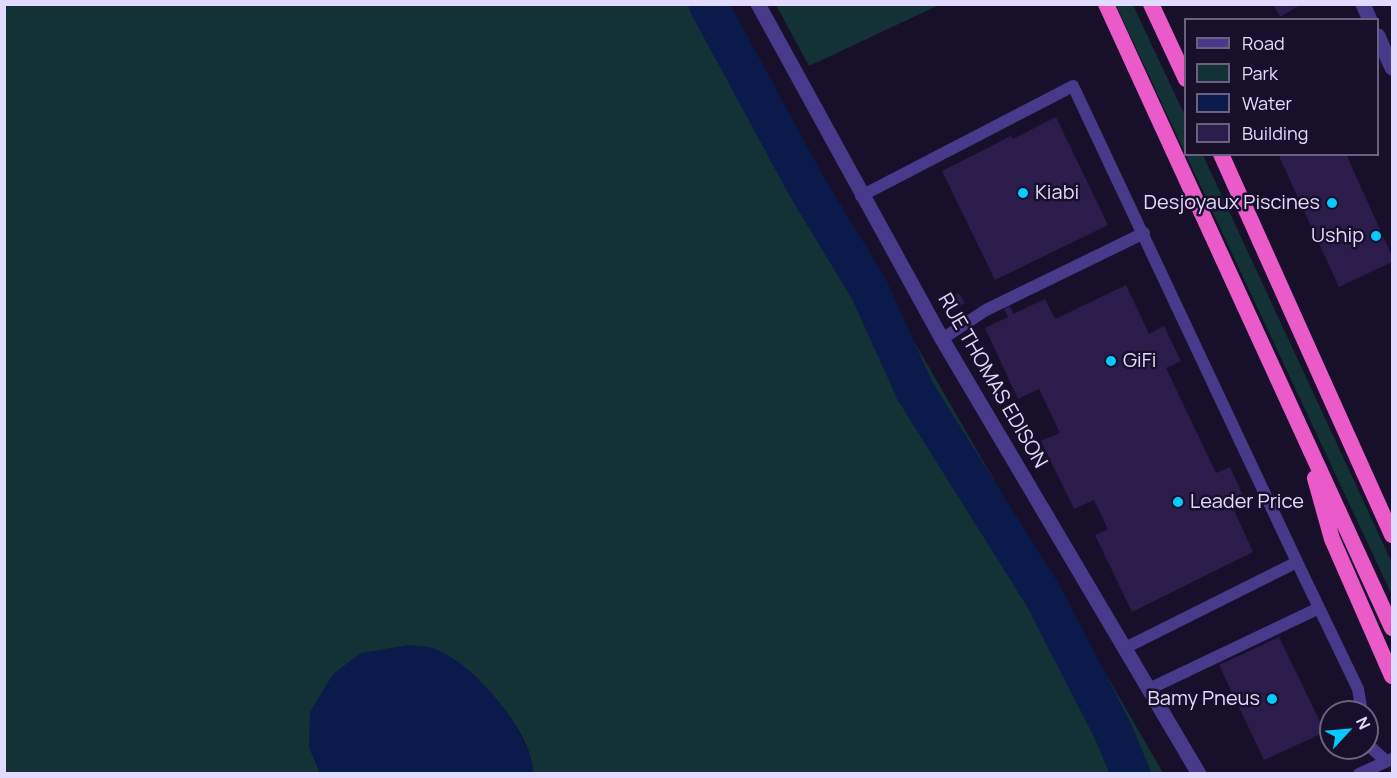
<!DOCTYPE html>
<html>
<head>
<meta charset="utf-8">
<style>
	body { margin:0 }
	#map { position:relative; width:1397px; height:778px; overflow:hidden; background:#18102b; font-family:Manrope,sans-serif }
	canvas { display:block }
	.frame { position:absolute; inset:0; border:6px solid #e3daff; pointer-events:none }
	.legend { position:absolute; left:1184px; top:18px; width:195px; height:138px; box-sizing:border-box; background:#18102b; border:2px solid #696180; margin:0; padding:8px 10px; list-style:none; font-size:18px; color:#e3daff }
	.legend li { display:flex; align-items:center; gap:12px; height:30px }
	.legend b { width:30px; border:2px solid #696180 }
	.north { position:absolute; left:1319px; top:700px; width:60px; height:60px; box-sizing:border-box; background:#18102b; border:2px solid #696180; border-radius:50%; rotate:64deg; font-size:16px; font-weight:700; line-height:24px; text-align:center; color:#e3daff }
	.north::after { content:''; display:block; margin:auto; width:21px; height:27px; background:#06c9ff; clip-path:polygon(50% 0,100% 100%,50% 72%,0 100%) }
</style>
</head>
<body>
<div id="map">
<canvas width="1397" height="778"></canvas>
<div class="frame"></div>
<ul class="legend">
<li><b style="height:8px;background:#473a8b"></b>Road</li>
<li><b style="height:16px;background:#133235"></b>Park</li>
<li><b style="height:16px;background:#091a4b"></b>Water</li>
<li><b style="height:16px;background:#2b1c4c"></b>Building</li>
</ul>
<div class="north">N</div>
</div>
<script>
const context = document.querySelector('canvas').getContext('2d');
context.lineJoin = 'round';
function paint(path, color) { context.fillStyle = color; context.fill(path, 'evenodd'); }
function strokePath(path, color, width, dash) { context.strokeStyle = color; context.lineWidth = width; context.lineCap = dash ? 'butt' : 'round'; context.setLineDash(dash || []); context.stroke(path); }
function label(font, color, halo, rows, align = 'center') {
  context.font = font + ' Manrope,sans-serif'; context.lineWidth = 5; context.setLineDash([]); context.textBaseline = 'middle'; context.strokeStyle = halo; context.fillStyle = color; for (const [text, x, y, turn = 0] of rows) {
    context.save(); context.translate(x, y); context.rotate((+turn || 0) * Math.PI / 180); context.textAlign = isNaN(turn) ? turn : align; if (halo) context.strokeText(text, 0, 0); context.fillText(text, 0, 0); context.restore();
  }
}
paint(new Path2D(`
	M5 4 720 5 1163 773H533C532 736 496 697 471 672L309 747 320 773 5 774Z
	M776 5H939L809 66Z
	M1116 5H1133L1185 116V153Z
	M1186 155H1203L1392 563V595Z`), '#133235');
paint(new Path2D(`
	M409 645C417 646 425 646 432 648 472 660 532 732 533 773H320L309 747 310 712 333 674 361 653Z`), '#091a4b');
strokePath(new Path2D(`
	M708 4 807 187 869 289 915 391 1044 597 1112 729 1131 774`), '#091a4b', 39);
paint(new Path2D(`
	M1273 4H1302L1280 17Z
	M1056 117 1108 225 995 280 942 171 1011 136 1013 139Z
	M1278 154H1346L1392 256V262L1339 287Z
	M1126 285 1149 334 1164 326 1181 361 1166 368 1216 473 1230 467 1246 502 1233 508 1253 552 1132 612 1095 535 1108 529 1094 500 1074 509 1041 441 1060 433 1039 389 1018 399 985 328 1008 317 1004 309 1010 306 1013 314 1045 299 1055 319Z
	M959 293 965 303 955 309 949 299Z
	M1279 637 1325 732 1264 760 1219 665Z
	M1338 748H1357L1359 752 1344 759Z`), '#2b1c4c');
strokePath(new Path2D(`
	M861 196 1073 86 1297 562 1125 648
	M942 339 986 310 1144 233
	M1297 562 1358 689 1362 712
	M1149 689 1319 608
	M1367 744 1386 761
	M1359 774 1392 759`), '#473a8b', 12);
strokePath(new Path2D(`
	M758 4 942 339 1199 774
	M1363 4 1370 20
	M1378 36 1392 68`), '#473a8b', 15);
strokePath(new Path2D(`
	M1106 4 1392 628
	M1151 4 1186 79
	M1221 154 1392 535
	M1315 478 1332 539 1392 676`), '#ea5bc9', 16);
for (const [x, y, r, color] of [
	[1023,193,6,"#06c9ff"],
	[1332,203,6,"#06c9ff"],
	[1376,236,6,"#06c9ff"],
	[1111,361,6,"#06c9ff"],
	[1178,502,6,"#06c9ff"],
	[1272,699,6,"#06c9ff"]
]) { const dot = new Path2D(); dot.arc(x, y, r, 0, 2 * Math.PI); context.fillStyle = color; context.fill(dot); strokePath(dot, '#18102b', 2); }
label('20px', '#e3daff', '#18102b', [
	["Kiabi",1035,193],
	["Desjoyaux Piscines",1320,203,"right"],
	["Uship",1364,236,"right"],
	["GiFi",1123,361],
	["Leader Price",1190,502],
	["Bamy Pneus",1260,699,"right"]
], 'left');
label('20px', '#e3daff', '#18102b', [
	["RUE THOMAS EDISON",992,381,60]
]);
</script>
</body>
</html>
